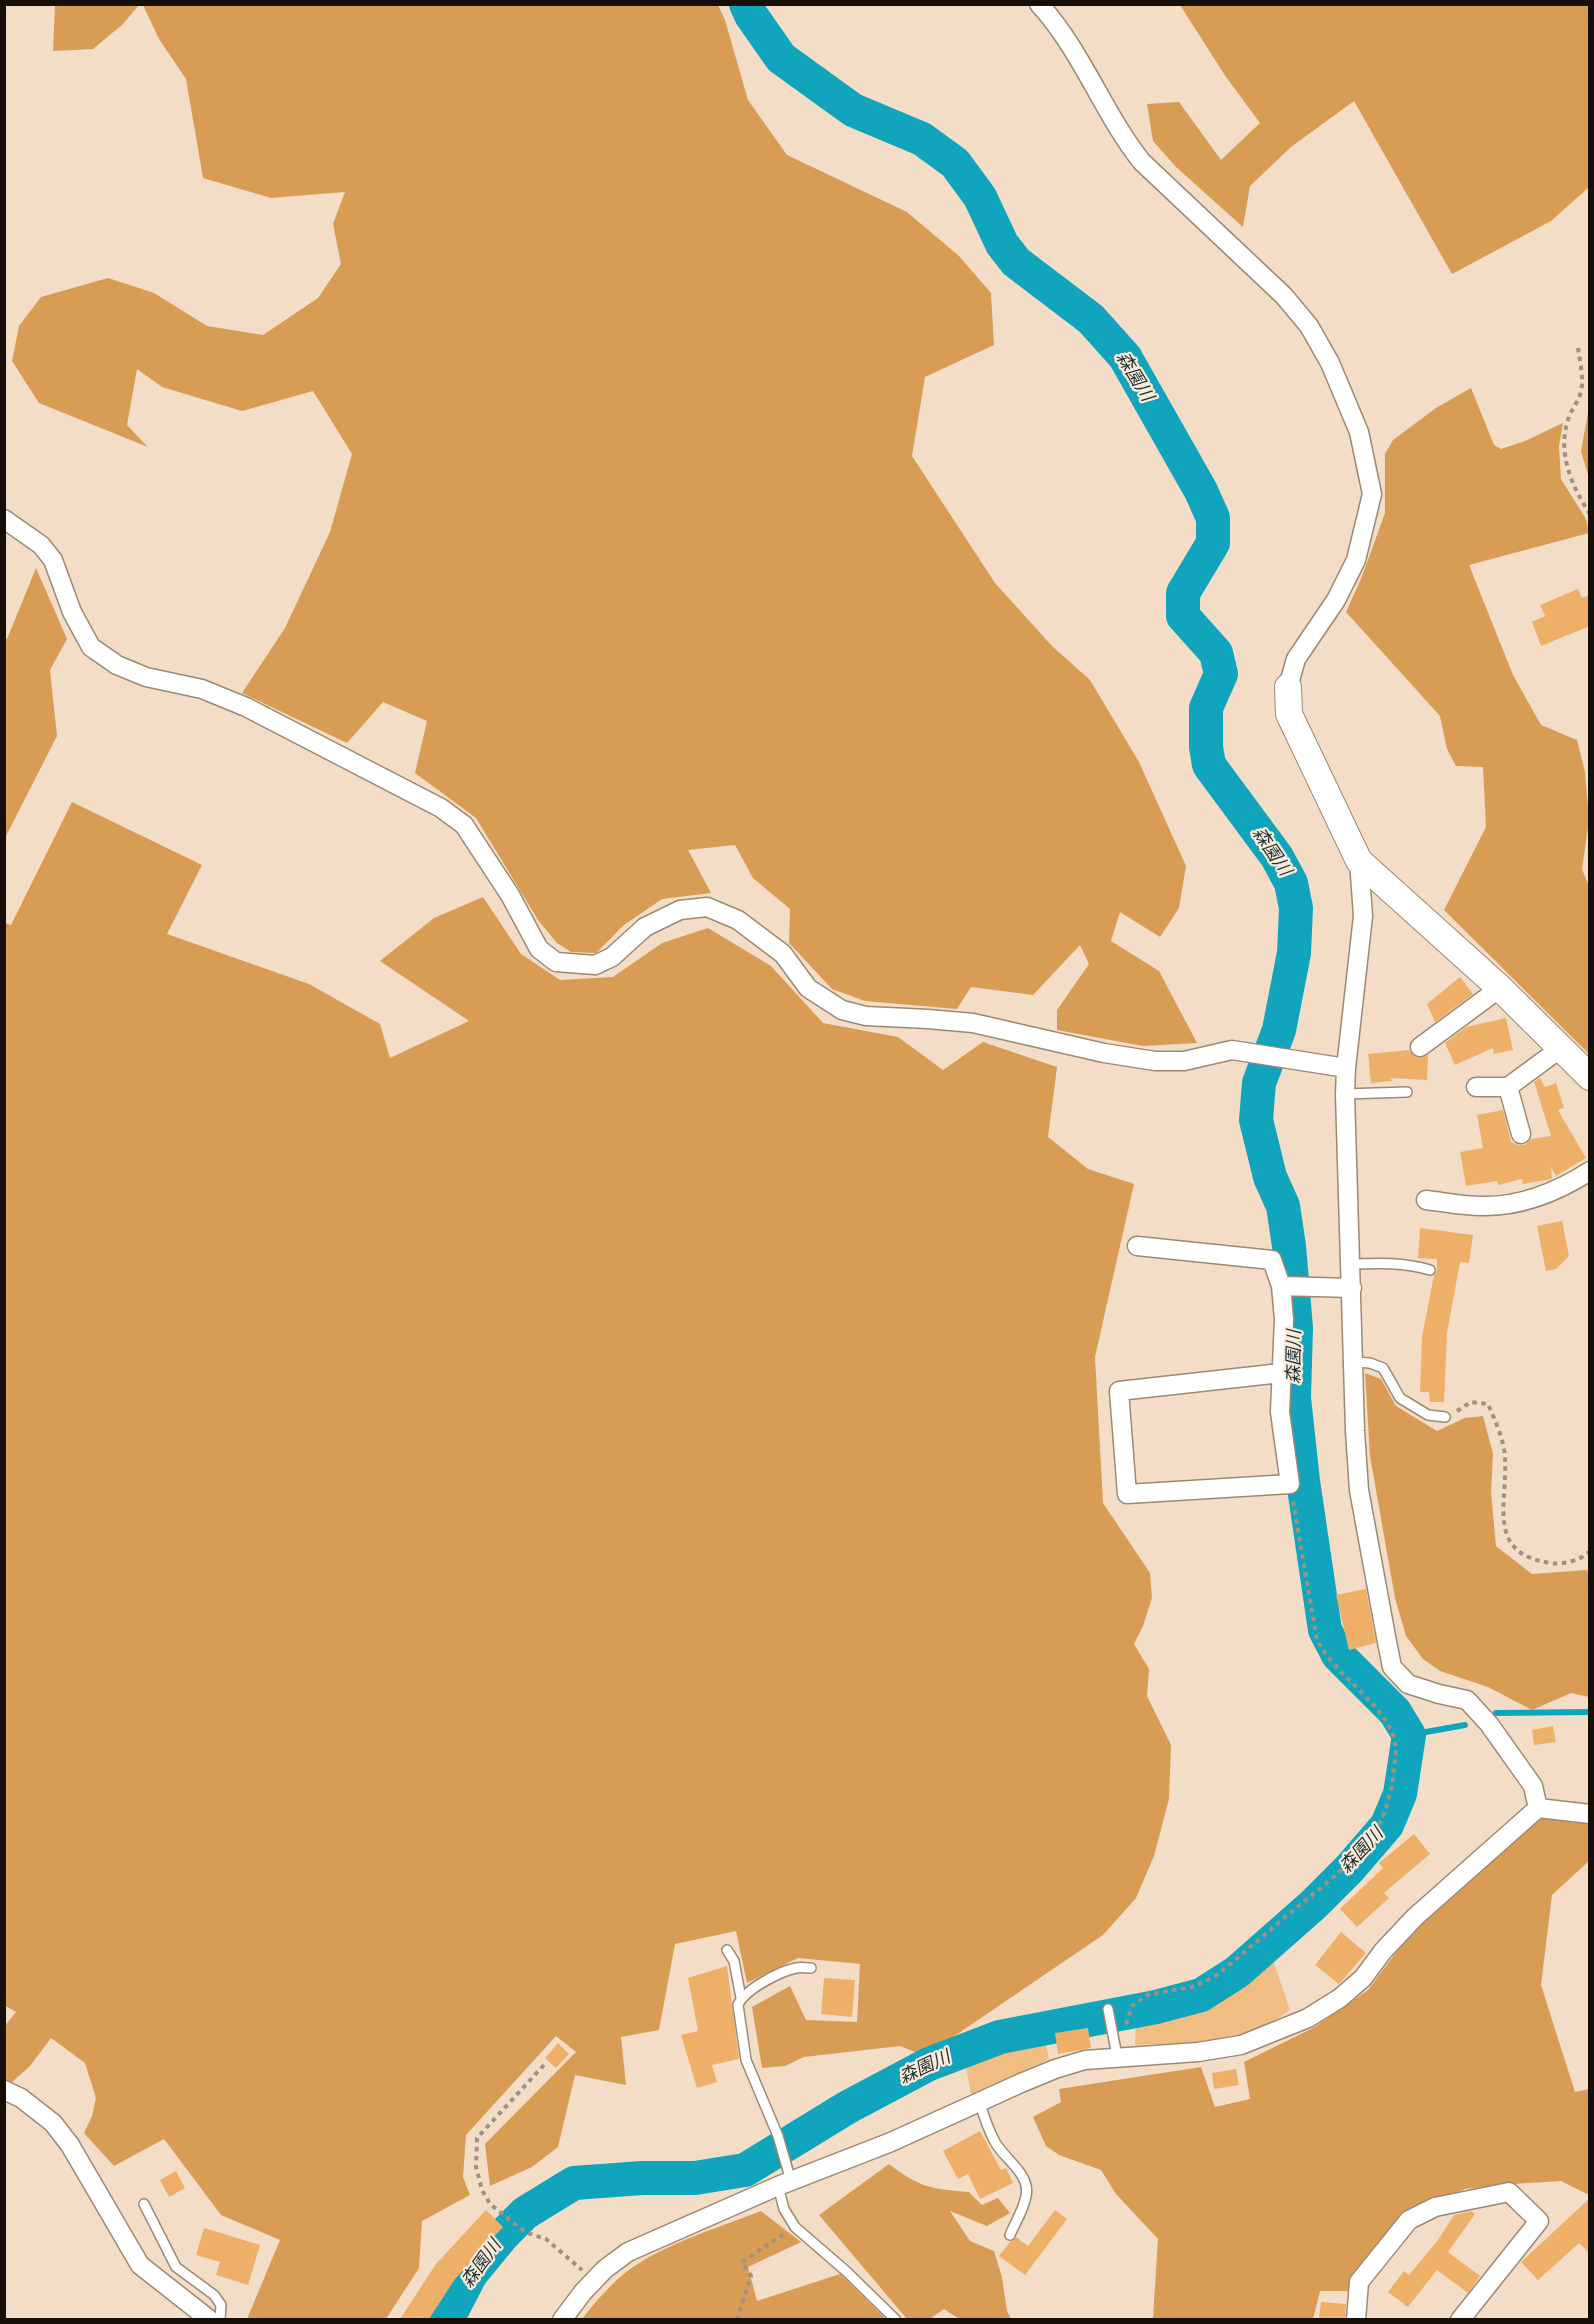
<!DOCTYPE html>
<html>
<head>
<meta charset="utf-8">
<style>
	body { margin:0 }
	#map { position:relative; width:1594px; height:2324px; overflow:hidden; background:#f3ddc7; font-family:"DejaVu Sans",sans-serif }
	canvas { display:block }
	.frame { position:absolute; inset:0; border:6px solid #160f08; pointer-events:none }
</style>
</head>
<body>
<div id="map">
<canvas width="1594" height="2324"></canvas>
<div class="frame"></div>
</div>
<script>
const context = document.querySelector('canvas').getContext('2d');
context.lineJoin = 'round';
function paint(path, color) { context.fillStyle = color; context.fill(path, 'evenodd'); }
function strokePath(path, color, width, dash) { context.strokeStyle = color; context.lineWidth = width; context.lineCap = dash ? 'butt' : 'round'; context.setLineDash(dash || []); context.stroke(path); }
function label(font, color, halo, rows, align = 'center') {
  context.font = font + ' "DejaVu Sans","Noto Sans JP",sans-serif'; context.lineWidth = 4.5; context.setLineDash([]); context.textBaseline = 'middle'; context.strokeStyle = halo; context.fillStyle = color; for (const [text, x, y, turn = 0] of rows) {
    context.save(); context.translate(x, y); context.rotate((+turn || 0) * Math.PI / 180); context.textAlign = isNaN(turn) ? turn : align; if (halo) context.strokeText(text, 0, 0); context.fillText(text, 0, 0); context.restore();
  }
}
paint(new Path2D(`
	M1273 1960 1290 2010C1243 2045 1191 2042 1135 2045L1136 2018 1218 1998Z
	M1044 2035 1049 2059 971 2094 965 2061Z`), '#f1bd83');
paint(new Path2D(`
	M55 5V4L139 5 123 24 93 49 53 51Z
	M143 5H718L725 20 748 100 787 155 907 212 959 256 991 293 994 345 925 377 912 456 995 583 1052 646 1090 680 1139 762 1186 866 1179 908 1160 937 1120 912 1111 941 1159 971 1197 1043 1143 1046 1057 1030V1010L1089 964 1080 945 1033 995 971 987 957 1009 865 1001 832 989 789 943 790 909 753 878 735 845 688 850 711 893 662 899 624 925 596 953 571 952 557 943 538 920 476 818 415 773 427 721 383 702 347 743 242 693 285 628 330 532 352 454 313 391 242 411 162 387 137 369 127 425 148 447 39 403 12 361 19 326 41 297 108 278 154 293 207 326 263 335 318 298 341 264 333 224 345 192 271 198 203 178 186 79 159 39Z
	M1180 5H1589V187L1551 221 1452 274 1354 101 1291 147 1250 186 1243 227 1176 167 1153 141 1147 104 1179 102 1221 160 1260 123 1226 77Z
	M1471 388 1494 445 1501 449 1525 441 1563 423 1559 446 1561 479 1586 519 1589 533 1469 565 1513 675 1541 725 1577 740 1585 772 1589 820 1582 869 1590 889 1589 1054 1444 910 1486 827 1483 767 1456 766 1447 749 1440 716 1346 612 1361 579 1385 513V454L1393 440 1436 408Z
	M1589 407H1590L1589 478 1581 451Z
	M36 568 67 639 50 670 57 736 5 838V640L7 639Z
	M72 802 202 865 167 934 309 984 380 1024 390 1058 469 1021 380 961 434 918 483 897 521 954 560 980 613 977 662 943 708 928 771 966 823 1023 898 1037 943 1070 983 1042 1057 1067 1048 1137 1088 1169 1134 1184 1095 1357 1103 1503 1150 1573 1152 1598 1143 1626 1134 1644 1149 1669 1147 1696 1171 1745 1169 1799 1154 1856 1136 1898 1103 1935 925 2056 900 2046 804 2057 785 2066 762 2068 752 2007 790 1986 806 2020 857 2022 860 1964 798 1958 747 1983 736 1931 675 1944 659 2030 621 2037 626 2085 575 2075 558 2147 532 2167 490 2186 485 2144 576 2052 556 2036 466 2135 463 2177 470 2195 422 2221 419 2268 386 2319H247L280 2240 221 2215 164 2139 114 2166 84 2133 92 2116 96 2098 85 2063 51 2038 30 2066 11 2083 5 2080 4 2027 16 2012 4 2005 5 923 11 925Z
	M1365 1373 1381 1379 1396 1406 1437 1431 1465 1418 1483 1416 1493 1454 1491 1492 1496 1546 1532 1574 1587 1570 1590 1578 1589 1697 1571 1693 1532 1710 1488 1687 1440 1671 1423 1659 1406 1636 1395 1598 1370 1456Z
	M1543 1818 1589 1822V1861L1552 1895 1541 1985 1575 2092 1589 2089V2195L1561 2181 1512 2184 1465 2189 1407 2212 1348 2291H1320L1313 2319H1153L1158 2239 1116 2194 1101 2170 1059 2155 1046 2146 1033 2117 1061 2102 1059 2089 1201 2067 1215 2107 1250 2099 1244 2062 1315 2027 1368 1990 1434 1902Z
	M889 2164C920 2188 932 2189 969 2192L982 2205 998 2198 1010 2213 987 2226 950 2211 970 2241 994 2251 1002 2277 1007 2311 1011 2319H959L944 2309 930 2319H907L819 2215Z
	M761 2211 801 2242 748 2267 757 2301 840 2274 886 2319H582C596 2301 614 2280 633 2267 670 2242 720 2227 761 2211Z`), '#d99c55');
strokePath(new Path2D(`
	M1496 1713 1590 1712
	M1409 1735 1465 1725`), '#11a5bd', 6);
strokePath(new Path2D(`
	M447 2320 471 2274 503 2235 525 2213 574 2183 642 2178H695L745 2170 848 2107 929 2064 1000 2037 1156 2007 1201 1995 1237 1972 1313 1905 1350 1868 1387 1825 1400 1794 1409 1735 1395 1712 1338 1655 1325 1630 1303 1481 1294 1398 1296 1328 1289 1246 1283 1206 1270 1177 1256 1120 1259 1083 1279 1030 1294 953 1296 908 1291 883 1277 857 1209 765 1206 747V708L1221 674 1216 653 1183 616V593L1213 543V518L1201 491 1125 357 1091 319 1016 262 1002 244 980 197 955 163 922 139 853 110 781 58 751 15 746 4`), '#11a5bd', 34);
paint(new Path2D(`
	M1578 589 1582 598 1590 595V626L1541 646 1532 622 1545 616 1540 605Z
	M1460 977 1473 994 1435 1022 1427 1004Z
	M1506 1018 1513 1050 1494 1054 1493 1048 1455 1065 1445 1043 1466 1027Z
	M1409 1050 1416 1057 1422 1058 1428 1055 1427 1080 1391 1078 1392 1081 1371 1083 1368 1054Z
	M1540 1078 1545 1087 1556 1083 1564 1108 1558 1110 1586 1158 1556 1176 1551 1167 1552 1179 1523 1184 1522 1179 1498 1185 1497 1181 1466 1186 1460 1152 1483 1148 1477 1115 1503 1110 1511 1142 1518 1145H1525L1531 1139 1551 1136 1534 1082Z
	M1562 1221 1569 1256 1556 1269 1546 1271 1537 1226Z
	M1420 1228 1473 1235 1469 1263 1460 1262 1447 1333 1444 1402H1430L1429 1392H1420L1422 1337 1434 1275 1437 1271V1259L1418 1258Z
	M1366 1589 1376 1643 1349 1650 1336 1595Z
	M1553 1726 1556 1742 1534 1745 1532 1730Z
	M1414 1834 1430 1854 1384 1893 1389 1898 1357 1927 1340 1909 1383 1868 1379 1863Z
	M1341 1932 1366 1953 1339 1984 1315 1965Z
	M727 1966 739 2059 712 2065 717 2082 697 2088 681 2035 698 2031 688 1978Z
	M824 1978 855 1980 852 2017 821 2014Z
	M1088 2028 1091 2048 1058 2054 1055 2033Z
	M558 2043 569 2054 556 2068 545 2058Z
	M1236 2069 1239 2085 1214 2089 1212 2073Z
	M980 2131 1001 2170 1006 2168 1013 2183 980 2199 968 2174 958 2179 943 2151Z
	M176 2171 185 2188 169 2197 160 2180Z
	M1590 2198V2254L1579 2243 1538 2280 1521 2262Z
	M486 2210 503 2227 455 2279 429 2319H400L436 2264Z
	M1055 2210 1067 2219 1025 2275 999 2256 1010 2242 1016 2237 1028 2246Z
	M1471 2211 1475 2214 1448 2252 1480 2276 1468 2293 1437 2270 1408 2307 1388 2292 1404 2271 1409 2275 1438 2240 1454 2215Z
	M204 2228 260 2245 248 2285 216 2275 220 2262 196 2255Z
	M1321 2302 1346 2304 1345 2319H1319Z`), '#eeb069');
const lane = new Path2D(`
	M1345 1094 1407 1092
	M1351 1264C1379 1263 1403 1262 1430 1270
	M1354 1362 1370 1363 1383 1368 1400 1398 1428 1415 1445 1417
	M727 1950 734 1961 741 1998
	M1108 2009 1117 2056
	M980 2103C984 2117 988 2129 995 2142 1004 2159 1031 2174 1026 2196 1024 2209 1015 2223 1010 2235
	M791 2181 778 2136 746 2060 738 2005C744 1990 780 1971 796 1968 800 1967 806 1968 811 1968
	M778 2186 784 2209 795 2227 847 2272 896 2320
	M144 2204 176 2267 214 2295 221 2305 220 2320`);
const street = new Path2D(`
	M1039 4C1082 51 1103 113 1142 162L1284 296 1309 326 1330 363 1359 432 1372 494 1356 560 1336 600 1296 659 1288 687
	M4 519 41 545 53 560 72 612 91 647 117 665 146 677 202 689 246 707 441 808 464 825 510 895 539 949 556 962 595 965 612 957 645 927 680 910 707 907 738 920 783 954 808 988 842 1010 866 1016 928 1019 973 1023 1104 1053 1155 1061H1184L1232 1050 1346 1068
	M1359 861 1363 916 1346 1068 1345 1094 1355 1431 1359 1490 1387 1642 1392 1667 1408 1684 1439 1694 1467 1700 1489 1724 1533 1786 1538 1808
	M1420 1047 1500 988
	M1476 1087H1508
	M1521 1134 1508 1087 1561 1048
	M1426 1200C1444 1202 1463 1206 1481 1206 1521 1207 1557 1192 1590 1171
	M1137 1246 1272 1260 1281 1286 1284 1319 1280 1412 1290 1484 1127 1494 1119 1391 1281 1373
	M1281 1286 1352 1288
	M4 2090 21 2098 53 2123 70 2145 140 2265 210 2320
	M562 2320 583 2292 605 2269 628 2252 778 2186 891 2142 1021 2083 1055 2069 1085 2060 1198 2052 1241 2045 1308 2018 1340 1998 1363 1978 1383 1951 1415 1917 1538 1808 1590 1814
	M1356 2320 1359 2282 1409 2220 1435 2207 1509 2192 1539 2221 1460 2320`);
const secondary = new Path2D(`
	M1288 687 1289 714 1359 861 1500 988 1590 1077`);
strokePath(lane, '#9c8974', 12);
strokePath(street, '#9c8974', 21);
strokePath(secondary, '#9c8974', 28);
strokePath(new Path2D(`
	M1578 348C1580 363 1585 381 1580 395 1577 404 1570 411 1568 420 1557 453 1572 487 1590 514
	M1457 1411 1471 1402 1488 1404C1495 1420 1504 1440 1505 1457 1508 1504 1485 1554 1551 1563 1564 1565 1581 1560 1590 1551
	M1126 2024 1132 2006 1147 1995 1192 1987 1214 1977C1238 1958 1261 1938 1284 1918 1315 1892 1363 1858 1381 1821 1388 1805 1393 1785 1394 1768 1396 1756 1397 1743 1392 1732 1375 1696 1336 1676 1317 1640L1293 1501
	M544 2065 477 2138 476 2167 482 2190 490 2204 525 2232 546 2239 582 2270
	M737 2320 751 2276 742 2262 784 2234`), '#a19180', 4, [4.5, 4.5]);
strokePath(lane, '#fff', 9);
strokePath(street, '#fff', 18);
strokePath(secondary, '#fff', 26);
label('italic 18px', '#1b3136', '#fdebda', [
	["森園川",1134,377,59],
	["森園川",1271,852,56],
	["森園川",1295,1357,-89],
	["森園川",1362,1851,-47],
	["森園川",925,2068,-25],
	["森園川",482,2264,-54]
]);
</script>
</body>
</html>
